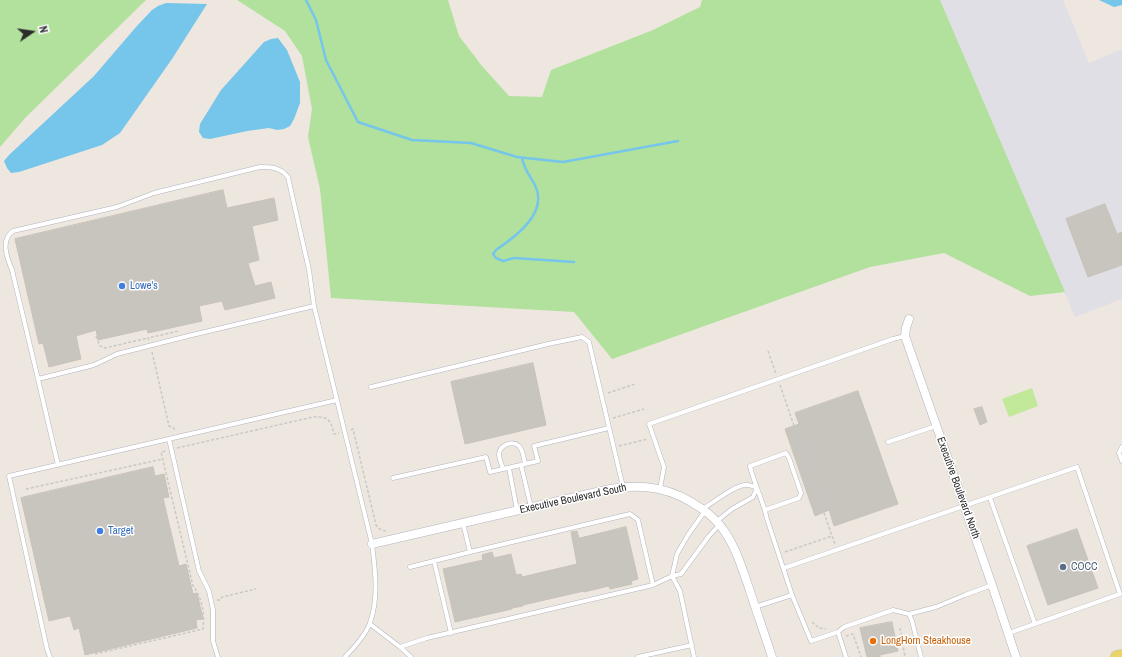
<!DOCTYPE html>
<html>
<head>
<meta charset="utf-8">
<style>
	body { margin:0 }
	#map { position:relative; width:1122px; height:657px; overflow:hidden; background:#ede7df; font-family:"Archivo Narrow",sans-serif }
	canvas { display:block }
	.north { position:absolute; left:12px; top:12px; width:40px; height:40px; -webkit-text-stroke:3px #fff; paint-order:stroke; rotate:77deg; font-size:11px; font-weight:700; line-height:16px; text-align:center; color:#2c2c2c }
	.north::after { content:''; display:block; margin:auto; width:14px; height:18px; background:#2c2c2c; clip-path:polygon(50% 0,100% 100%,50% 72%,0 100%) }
</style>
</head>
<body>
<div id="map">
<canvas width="1122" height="657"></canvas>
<div class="north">N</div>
</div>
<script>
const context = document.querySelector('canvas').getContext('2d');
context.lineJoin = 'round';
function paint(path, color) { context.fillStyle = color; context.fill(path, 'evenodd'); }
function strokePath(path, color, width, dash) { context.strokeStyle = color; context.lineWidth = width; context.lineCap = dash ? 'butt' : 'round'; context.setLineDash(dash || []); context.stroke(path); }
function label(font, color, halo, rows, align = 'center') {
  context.font = font + ' "Archivo Narrow",sans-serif'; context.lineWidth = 3; context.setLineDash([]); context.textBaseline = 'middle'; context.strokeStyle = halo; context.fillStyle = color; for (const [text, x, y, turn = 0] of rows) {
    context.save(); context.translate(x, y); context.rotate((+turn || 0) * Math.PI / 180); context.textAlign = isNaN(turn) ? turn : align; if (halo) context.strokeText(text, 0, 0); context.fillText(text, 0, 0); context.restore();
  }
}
paint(new Path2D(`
	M940 0H1063L1089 63 1122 49V299L1075 317Z`), '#e1dfe6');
paint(new Path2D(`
	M0 0H146L26 117 0 147Z
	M237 0H448L459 36 482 66 509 96 542 97 551 70 653 30 700 7 702 0H940L1065 292 1030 296 944 253 870 267 612 359 574 312 331 298 320 189 308 137 312 109 302 56 285 31Z`), '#b1e19d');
paint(new Path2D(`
	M1032 388 1038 406 1009 417 1002 399Z`), '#c2e899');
paint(new Path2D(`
	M1099 0H1122V5L1114 7Z
	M166 3 207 4 172 59 120 133 102 145 19 172 11 173 7 168 4 161 9 155 94 76 136 27 152 10 158 6Z
	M278 38 287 50 300 82V103L294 119 290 126 284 129 277 130 269 128 247 131 210 139 203 138 199 132 200 124 221 90 264 42 271 39Z`), '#76c5ea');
strokePath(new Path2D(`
	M306 0 316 20 326 60 358 122 412 140 471 143 517 157 563 162 678 141
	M522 158C524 169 530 176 535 185 549 213 515 237 496 250L493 254 496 258 503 261 514 258 574 262`), '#76c5ea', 2.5);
const building = new Path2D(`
	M223 190 227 208 274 198 278 220 252 226 259 260 248 263 255 286 271 282 275 298 225 310 222 301 199 306 202 321 148 333 147 329 98 340 96 330 76 336 81 359 49 367 43 343 39 344 15 239Z
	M1105 204 1117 234 1122 232V265L1088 277 1066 219Z
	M533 363 546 425 465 444 451 382Z
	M858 391 898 504 834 526 829 510 815 516 785 429 799 424 795 413Z
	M982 407 987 422 980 425 974 409Z
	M153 467 155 476 164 474 169 497 163 498 179 566 186 564 193 594 197 593 203 619 196 620 197 628 85 655 79 628 74 630 70 616 49 621 21 498Z
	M626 527 638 579 631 581 632 584 610 589 609 586 584 592V591L523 605V606L512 608V609L455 622 443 569 483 560 482 555 492 552 494 558 511 554 516 575 521 574 522 577 577 564 571 532 577 531 579 538Z
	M1077 529 1098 588 1048 605 1027 546Z
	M892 622 898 651 880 655V657H867L860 628Z`);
paint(building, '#c8c4be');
strokePath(building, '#c8c3b8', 1);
const service = new Path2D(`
	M38 379 12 270C7 258 0 240 13 231L117 207 154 193 260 167C271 167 280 167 288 177L309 270 314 306
	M371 387 548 344 582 337 589 342 623 487
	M169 439 199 571 209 591 213 610V641L218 657
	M888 442 936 426
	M1122 447 1119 453 1122 461
	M58 465 38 379 94 365 117 354 188 336 314 306 372 544C375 568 379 598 370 623 367 633 352 650 345 657
	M521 465 531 507
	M509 468 517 510
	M503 469C502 465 499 459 499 454 500 445 512 440 519 446 523 450 524 459 525 464
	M393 478 486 457 490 472 538 461 534 446 609 428
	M660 489 664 467 649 424 893 339 905 336
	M990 498 1035 624
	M703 509C712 503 738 483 748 485 751 485 754 487 757 488L753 497 732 509 717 521
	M765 510 799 498 801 493 789 458 786 453 750 466C754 484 763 500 767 519L792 595 811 641 838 632 844 627 893 610 909 614 936 607 965 595 992 585
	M705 511 688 535 677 554 672 576 681 574 709 536 719 525
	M470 552 630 514 638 520 653 585
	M434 561 451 633
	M410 567 470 552 463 523
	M784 568 1077 467 1120 594 1009 633
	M755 607 792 595
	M909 614 912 621 921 657
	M370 624 400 647 427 638 653 585 672 576 680 591 694 657
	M838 632 846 657
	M400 647 411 657
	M50 657 47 649 9 476 337 400
	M638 657 692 645`);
const minor = new Path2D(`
	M909 319 906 328 905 336 992 585 1016 657
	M372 544 610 489C644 483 673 488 702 509 711 515 719 523 725 532 737 550 743 571 750 591 757 613 765 635 772 657`);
const primary = new Path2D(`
	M1117 657 1122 656`);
strokePath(service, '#b2b4bf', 5);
strokePath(minor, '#b2b4bf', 9);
strokePath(primary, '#c8c8c8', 14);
strokePath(new Path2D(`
	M96 336 100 346 105 348 148 338
	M149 340 148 338 179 331
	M768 351 776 374
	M152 352 169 426 174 428 175 431
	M780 385 832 536
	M608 393 635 384
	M613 418 644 409
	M351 430 353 429 376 525C379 529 382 531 388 531
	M619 446 648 439
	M177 448 313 417C328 416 331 420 334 434L339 433
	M800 471 814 467
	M26 489 163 459
	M785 552 832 536 835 544
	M217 600H220L222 597 256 589
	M812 622 819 628 826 629
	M900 628 905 657
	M846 636 853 634 861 657
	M95 654 203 629C205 614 202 597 193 586L161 452 166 451`), '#c8c8c8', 1.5, [3, 2]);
strokePath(service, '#fff', 4);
strokePath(minor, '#fff', 8);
strokePath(primary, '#ecd365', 13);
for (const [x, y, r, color] of [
	[122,286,4,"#3f7fe0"],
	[100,531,4,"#3f7fe0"],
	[1063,567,4,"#5c6f8a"],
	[873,641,4,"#e8710a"]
]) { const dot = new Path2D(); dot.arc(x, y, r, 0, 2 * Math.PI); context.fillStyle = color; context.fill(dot); strokePath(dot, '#fff', 1.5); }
label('11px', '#366cbe', '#fff', [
	["Lowe's",130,286],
	["Target",108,531]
], 'left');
label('11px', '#2c2c2c', '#fff', [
	["Executive Boulevard North",958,488,70],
	["Executive Boulevard South",573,499,-12]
]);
label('11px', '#4e5e75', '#fff', [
	["COCC",1071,567]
], 'left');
label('11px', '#c56008', '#fff', [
	["LongHorn Steakhouse",881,641]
], 'left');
</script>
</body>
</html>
